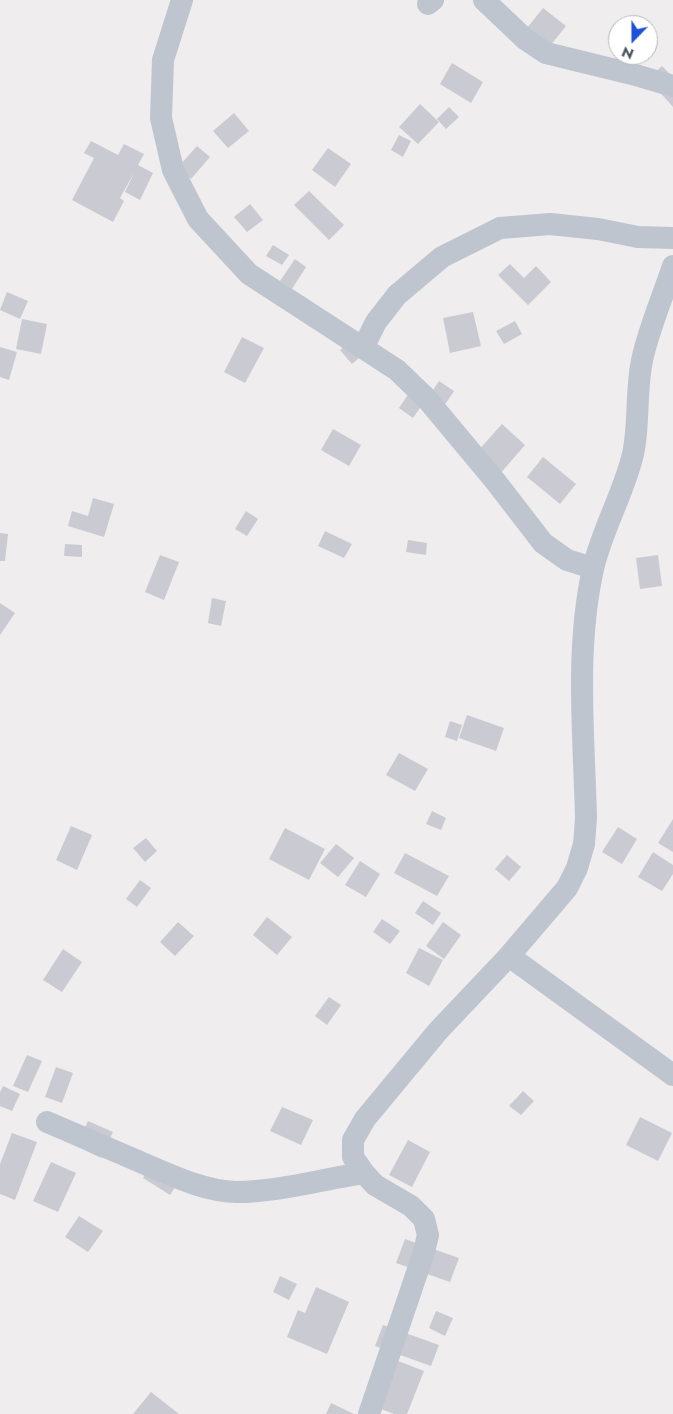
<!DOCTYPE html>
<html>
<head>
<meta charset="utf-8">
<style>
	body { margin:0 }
	#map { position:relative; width:673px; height:1414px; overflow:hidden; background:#efeded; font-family:Jost,sans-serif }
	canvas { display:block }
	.north { position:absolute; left:608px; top:15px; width:50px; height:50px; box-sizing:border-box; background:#fff; border:1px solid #b5b8bd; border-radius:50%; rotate:202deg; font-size:14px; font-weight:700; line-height:20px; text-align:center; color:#464d5a }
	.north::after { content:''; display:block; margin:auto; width:18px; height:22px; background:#1d51d9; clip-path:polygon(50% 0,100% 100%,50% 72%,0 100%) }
</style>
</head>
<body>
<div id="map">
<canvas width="673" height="1414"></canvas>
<div class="north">N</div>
</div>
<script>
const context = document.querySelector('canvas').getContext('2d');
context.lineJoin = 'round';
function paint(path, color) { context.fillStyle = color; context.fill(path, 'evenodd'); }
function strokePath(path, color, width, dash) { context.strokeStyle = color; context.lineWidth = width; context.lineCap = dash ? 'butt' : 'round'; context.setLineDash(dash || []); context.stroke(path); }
paint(new Path2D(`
	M543 8 566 26 546 51 523 33Z
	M452 63 483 82 471 103 440 84Z
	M662 66 673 77V107L648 79Z
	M420 104 439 122 418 144 399 127Z
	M449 107 459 117 446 129 437 119Z
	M234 113 249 131 228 148 213 131Z
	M399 135 411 141 403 157 391 150Z
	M91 141 118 155 124 144 144 154 138 165 153 173 140 200 125 192 134 173 120 198 124 201 113 222 72 200 94 158 84 153Z
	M197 146 210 157 191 179 178 167Z
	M328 148 351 164 335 187 312 170Z
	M309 191 344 225 329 240 294 205Z
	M250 204 263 220 247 232 234 217Z
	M273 245 289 255 282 265 266 256Z
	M295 259 306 267 292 289 280 281Z
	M510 264 524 278 536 266 551 282 528 305 498 275Z
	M7 292 28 301 20 319 0 310Z
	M473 312 481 346 450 353 443 318Z
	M22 319 47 324 41 354 16 349Z
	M515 321 522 334 504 344 496 331Z
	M363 330 375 344 352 364 340 350Z
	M242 337 264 348 245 383 224 372Z
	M0 347 17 352 9 380 0 377Z
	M418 380 433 390 439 381 454 391 444 406 429 395 413 418 399 408Z
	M502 424 525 445 492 483 468 462Z
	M333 429 361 445 349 466 321 450Z
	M543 457 576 484 560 504 527 477Z
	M93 498 114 504 104 537 68 526 72 511 88 516Z
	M246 511 258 519 247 536 235 529Z
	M325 531 352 544 344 558 318 546Z
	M0 533 8 534 5 561H0Z
	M408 540 427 543 426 555 406 552Z
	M65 544 82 545V557L64 556Z
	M160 555 179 562 164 600 145 592Z
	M658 555 662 586 640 589 636 558Z
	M212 598 226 601 221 626 208 623Z
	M0 603 15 613 0 635Z
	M467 715 504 728 496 751 459 738Z
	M450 721 462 725 457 741 445 737Z
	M399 753 428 769 415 791 386 775Z
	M432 811 446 818 441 830 426 824Z
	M673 819V852L658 843Z
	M71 826 92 835 77 870 56 860Z
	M618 827 637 839 622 864 602 852Z
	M285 828 325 849 309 880 269 859Z
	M146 838 157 851 145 862 133 848Z
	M336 844 354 858 338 877 320 863Z
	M653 852 673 865V874L662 891 638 877Z
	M405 853 449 876 437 896 394 873Z
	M507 855 521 867 509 881 495 869Z
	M360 861 380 874 366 897 345 885Z
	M140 880 151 888 137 907 126 899Z
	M423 901 441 913 433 925 415 913Z
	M267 917 292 937 277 955 253 935Z
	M382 919 400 931 390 944 373 932Z
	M178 922 194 936 175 956 160 942Z
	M443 922 461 935 444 959 426 946Z
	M419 948 443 960 429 986 406 973Z
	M63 949 82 962 62 992 43 980Z
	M329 997 341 1005 327 1025 315 1016Z
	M27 1055 42 1061 28 1092 13 1086Z
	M56 1067 73 1073 62 1103 45 1097Z
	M3 1086 20 1094 12 1111 0 1106V1092Z
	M523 1091 534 1101 521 1115 509 1106Z
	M282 1107 313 1120 301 1145 270 1131Z
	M640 1117 672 1133 658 1161 626 1145Z
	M88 1121 113 1132 101 1158 76 1146Z
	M12 1133 37 1142 15 1200 0 1194V1164Z
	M408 1140 430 1152 412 1187 389 1175Z
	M51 1162 76 1173 58 1212 33 1201Z
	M152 1165 179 1181 170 1195 143 1178Z
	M79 1216 103 1231 88 1252 65 1237Z
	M405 1239 459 1258 450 1282 396 1263Z
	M280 1276 297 1284 289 1300 273 1292Z
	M316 1287 349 1302 327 1354 287 1337 298 1310 305 1313Z
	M436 1311 453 1318 445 1336 429 1328Z
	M383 1325 439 1345 431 1366 375 1346Z
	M398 1361 424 1371 407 1414H394L376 1407Z
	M151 1392 179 1414H133Z
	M331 1403 354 1414H326Z`), '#cacbd2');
strokePath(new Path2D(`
	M182 0 163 60 161 118 173 170 198 219 249 274 397 370 426 398 496 482 543 543 567 560 593 568
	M484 0 525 39 546 53 632 74 673 86
	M428 4 433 0
	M363 348 376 322 397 295 442 257 500 228 550 224 598 229 638 237 673 238
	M509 956 673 1075
	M47 1122C78 1135 108 1148 138 1161 169 1174 202 1191 236 1192 279 1192 322 1179 364 1173
	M369 1414 424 1252 428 1235 424 1219 411 1206 375 1185 364 1173 353 1157V1140L365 1119 438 1031 509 956 567 888 577 868 584 844 586 818C584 735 575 650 593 569 602 529 624 493 633 454 640 422 635 388 643 356 650 326 663 296 673 266`), '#bec5cf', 22);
</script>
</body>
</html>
